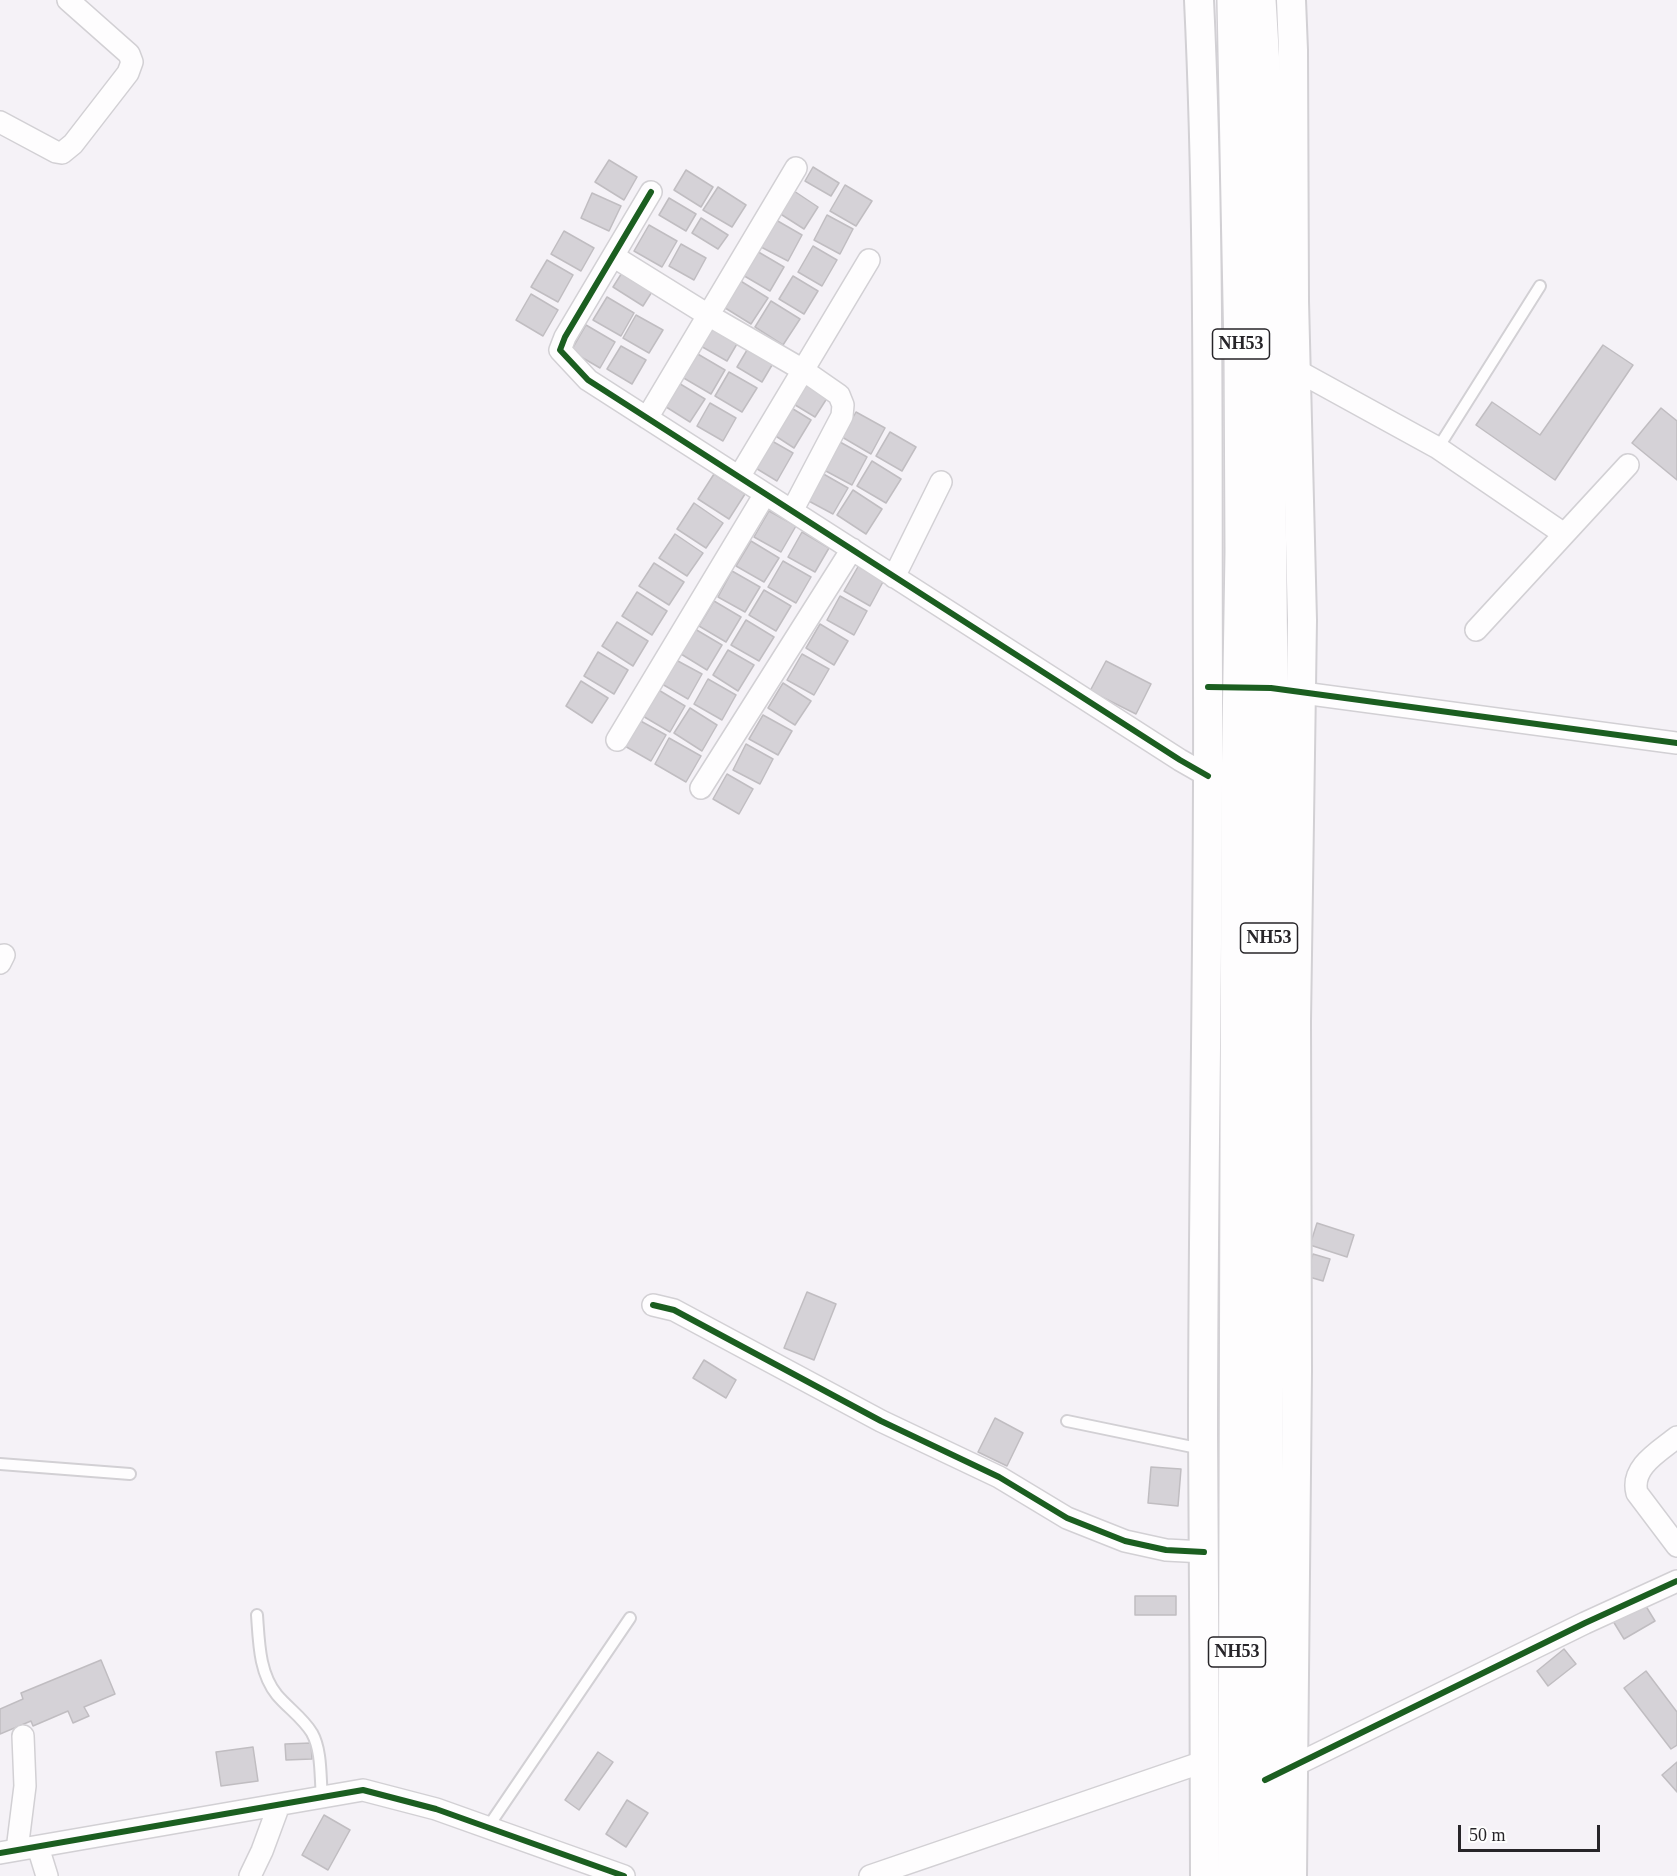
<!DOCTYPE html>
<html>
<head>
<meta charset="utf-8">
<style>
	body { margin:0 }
	#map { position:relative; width:1677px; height:1876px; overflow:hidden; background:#f5f2f7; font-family:"Times New Roman",serif }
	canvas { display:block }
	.scale { position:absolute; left:1458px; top:1825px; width:142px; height:27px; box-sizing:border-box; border:3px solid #272529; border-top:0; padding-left:8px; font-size:18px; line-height:21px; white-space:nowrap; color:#272529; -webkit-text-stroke:4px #fff; paint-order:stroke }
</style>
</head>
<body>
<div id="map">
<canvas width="1677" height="1876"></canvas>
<div class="scale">50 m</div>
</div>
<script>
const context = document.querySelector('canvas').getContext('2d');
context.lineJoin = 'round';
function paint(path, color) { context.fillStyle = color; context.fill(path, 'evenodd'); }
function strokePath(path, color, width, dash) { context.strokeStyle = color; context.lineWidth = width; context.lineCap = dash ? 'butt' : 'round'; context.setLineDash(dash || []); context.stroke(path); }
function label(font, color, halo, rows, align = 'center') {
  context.font = font + ' "Times New Roman",serif'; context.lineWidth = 5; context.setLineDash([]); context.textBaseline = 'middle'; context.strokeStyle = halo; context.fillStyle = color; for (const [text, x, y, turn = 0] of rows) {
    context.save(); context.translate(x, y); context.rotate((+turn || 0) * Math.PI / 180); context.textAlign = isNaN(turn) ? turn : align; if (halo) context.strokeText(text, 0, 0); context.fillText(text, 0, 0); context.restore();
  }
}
const building = new Path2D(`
	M609 160 637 177 624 200 595 182Z
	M813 167 839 183 831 196 805 181Z
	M686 170 713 187 701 207 674 190Z
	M845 185 872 201 856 226 830 211Z
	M718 187 746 205 732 227 703 210Z
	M794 191 818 207 804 229 779 213Z
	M592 193 621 206 609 231 581 218Z
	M669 198 696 214 686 231 659 215Z
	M827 215 853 229 840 254 814 240Z
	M701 218 728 235 718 249 692 233Z
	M776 220 802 235 788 261 761 247Z
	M649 225 677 241 662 267 634 251Z
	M564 231 594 248 581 271 551 254Z
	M681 244 706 258 694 280 669 266Z
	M813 246 837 260 822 286 798 272Z
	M755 250 784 267 770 291 741 274Z
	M547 260 573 275 558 302 531 287Z
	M625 268 655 287 643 306 613 287Z
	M793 276 818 291 804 314 779 299Z
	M739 280 768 298 751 324 722 306Z
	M531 294 558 310 543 336 516 320Z
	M607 297 634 313 621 336 593 320Z
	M771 301 800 319 783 345 755 327Z
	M636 315 663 330 649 353 623 338Z
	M713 321 741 337 727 361 699 345Z
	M586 325 615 342 600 368 571 351Z
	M750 345 775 360 762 382 737 367Z
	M1603 345 1633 365 1555 480 1476 425 1492 402 1540 435Z
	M621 346 646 360 632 384 607 369Z
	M696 353 725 370 711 394 682 377Z
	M729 372 757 388 742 412 715 396Z
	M802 375 831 392 815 417 787 400Z
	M677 382 705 399 690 422 663 405Z
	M710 403 736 418 723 441 697 426Z
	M785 404 811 420 794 448 768 431Z
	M1661 408 1677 421V480L1632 443Z
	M856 412 885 428 871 454 842 437Z
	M890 432 916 447 902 471 876 456Z
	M765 437 793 453 777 481 749 464Z
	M840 442 867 457 852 485 824 470Z
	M872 461 901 479 886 503 857 486Z
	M820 472 848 488 833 514 805 499Z
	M714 474 745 494 729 519 698 499Z
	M853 490 882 509 866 534 837 515Z
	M694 503 723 523 706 548 677 529Z
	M769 511 796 526 781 552 754 537Z
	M802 532 829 548 815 572 788 557Z
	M675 534 703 553 687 576 659 558Z
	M751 541 779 558 764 582 736 566Z
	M783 561 811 577 796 603 768 587Z
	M654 563 684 582 669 605 639 586Z
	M859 565 884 580 870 606 844 591Z
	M732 571 760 587 745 612 718 597Z
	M764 590 791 606 776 631 749 615Z
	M637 592 667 611 652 635 622 616Z
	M840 596 867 611 854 635 827 620Z
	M714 601 741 617 726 642 699 626Z
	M746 620 774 637 759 661 731 645Z
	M617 622 648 641 633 666 602 646Z
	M820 624 848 641 834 665 806 648Z
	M695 629 722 645 707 670 681 654Z
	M728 650 754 665 738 691 713 675Z
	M598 652 628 670 614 694 584 676Z
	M802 654 829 669 814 695 787 680Z
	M676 660 702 674 688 699 662 684Z
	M1106 661 1151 684 1136 714 1090 691Z
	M708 679 736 695 722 720 694 704Z
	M581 681 608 698 592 723 566 706Z
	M783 683 811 701 795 725 768 708Z
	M657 689 685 706 670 732 641 715Z
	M690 708 717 725 702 751 674 733Z
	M763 715 792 731 778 755 749 739Z
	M637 719 666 735 651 761 623 745Z
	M669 738 701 756 686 782 655 764Z
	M746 744 773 759 760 784 733 770Z
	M727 774 753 789 739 814 713 799Z
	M1317 1223 1354 1235 1347 1257 1310 1245Z
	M1313 1254 1330 1259 1323 1281 1306 1276Z
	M807 1292 836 1304 814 1360 784 1348Z
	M704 1360 736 1380 726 1398 693 1378Z
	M995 1418 1023 1433 1007 1466 978 1452Z
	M1151 1467 1181 1469 1178 1506 1148 1503Z
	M1135 1596H1176V1615H1135Z
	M1644 1603 1655 1621 1624 1639 1613 1621Z
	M1564 1649 1576 1664 1548 1686 1537 1671Z
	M101 1660 115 1694 84 1707 89 1716 73 1723 68 1711 33 1726 31 1721 0 1734V1709L23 1699 21 1693Z
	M1646 1671 1677 1712V1745L1671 1749 1624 1688Z
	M311 1743 312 1759 286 1760 285 1744Z
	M253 1747 258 1781 221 1786 216 1752Z
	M598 1752 613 1762 579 1810 565 1800Z
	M1677 1762V1792L1662 1775Z
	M627 1800 648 1813 626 1847 606 1834Z
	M324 1815 350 1830 328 1870 302 1855Z`);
paint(building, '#d5d2d7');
strokePath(building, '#c0bdc1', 1.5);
const lane = new Path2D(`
	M1438 448 1540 286
	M1067 1421 1202 1449
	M0 1464 130 1474
	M257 1615C259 1642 259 1673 277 1695 288 1708 303 1718 312 1733 322 1751 320 1777 322 1797
	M488 1827 630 1618`);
const street = new Path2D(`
	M0 122 56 152 62 153 73 144 128 73 132 62 129 54 68 0
	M651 192 565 337 560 350 588 380 1180 760 1208 776
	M613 256 708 315 803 370 839 395 843 405 842 416 792 511
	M1296 370 1438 448 1564 534
	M647 418 796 168
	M739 477 869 260
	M894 577 941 482
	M1476 630 1628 465
	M1288 691 1677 743
	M617 740 765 494
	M701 788 852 549
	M0 963 4 955
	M653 1305 674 1310 881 1421 999 1477 1067 1518 1125 1541 1166 1550 1204 1552
	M1677 1437C1660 1451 1630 1467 1637 1493L1677 1546
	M1283 1771 1585 1623 1677 1581
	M38 1847 47 1876
	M17 1850 25 1786 23 1736
	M0 1853 363 1790 436 1809 624 1876
	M250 1876 262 1851 279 1805
	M870 1876 1206 1761`);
const secondary = new Path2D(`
	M1199 0C1210 229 1207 459 1208 688 1209 936 1203 1185 1203 1433 1204 1581 1205 1728 1205 1876
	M1291 0 1293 50 1294 301 1302 620 1296 1021 1297 1371 1292 1876`);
const highway = new Path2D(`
	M1234 0 1241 352 1242 552 1238 793 1235 1876
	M1259 0 1265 98 1271 688 1266 1462 1267 1741 1263 1876`);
strokePath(lane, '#d2d0d4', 14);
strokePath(street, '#d2d0d4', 24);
strokePath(secondary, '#d2d0d4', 32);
strokePath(highway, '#d2d0d4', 36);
strokePath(lane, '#fefdfe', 10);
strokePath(street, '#fefdfe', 21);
strokePath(secondary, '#fefdfe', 28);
strokePath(highway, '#fefdfe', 33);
strokePath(new Path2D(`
	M651 192 565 337 560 350 588 380 1180 760 1208 776
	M1208 687 1271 688 1677 743
	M653 1305 674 1310 881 1421 999 1477 1067 1518 1125 1541 1166 1550 1204 1552
	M1265 1780 1585 1623 1677 1581
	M0 1853 363 1790 436 1809 624 1876`), '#1b5e20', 6);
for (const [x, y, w] of [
	[1241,344,57],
	[1269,938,57],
	[1237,1652,57]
]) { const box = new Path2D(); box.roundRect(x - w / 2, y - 15, w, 30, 4.5); context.fillStyle = '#fff'; context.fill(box); strokePath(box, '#272529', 1.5); }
label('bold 18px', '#272529', null, [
	["NH53",1241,344],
	["NH53",1269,938],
	["NH53",1237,1652]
]);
</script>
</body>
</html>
